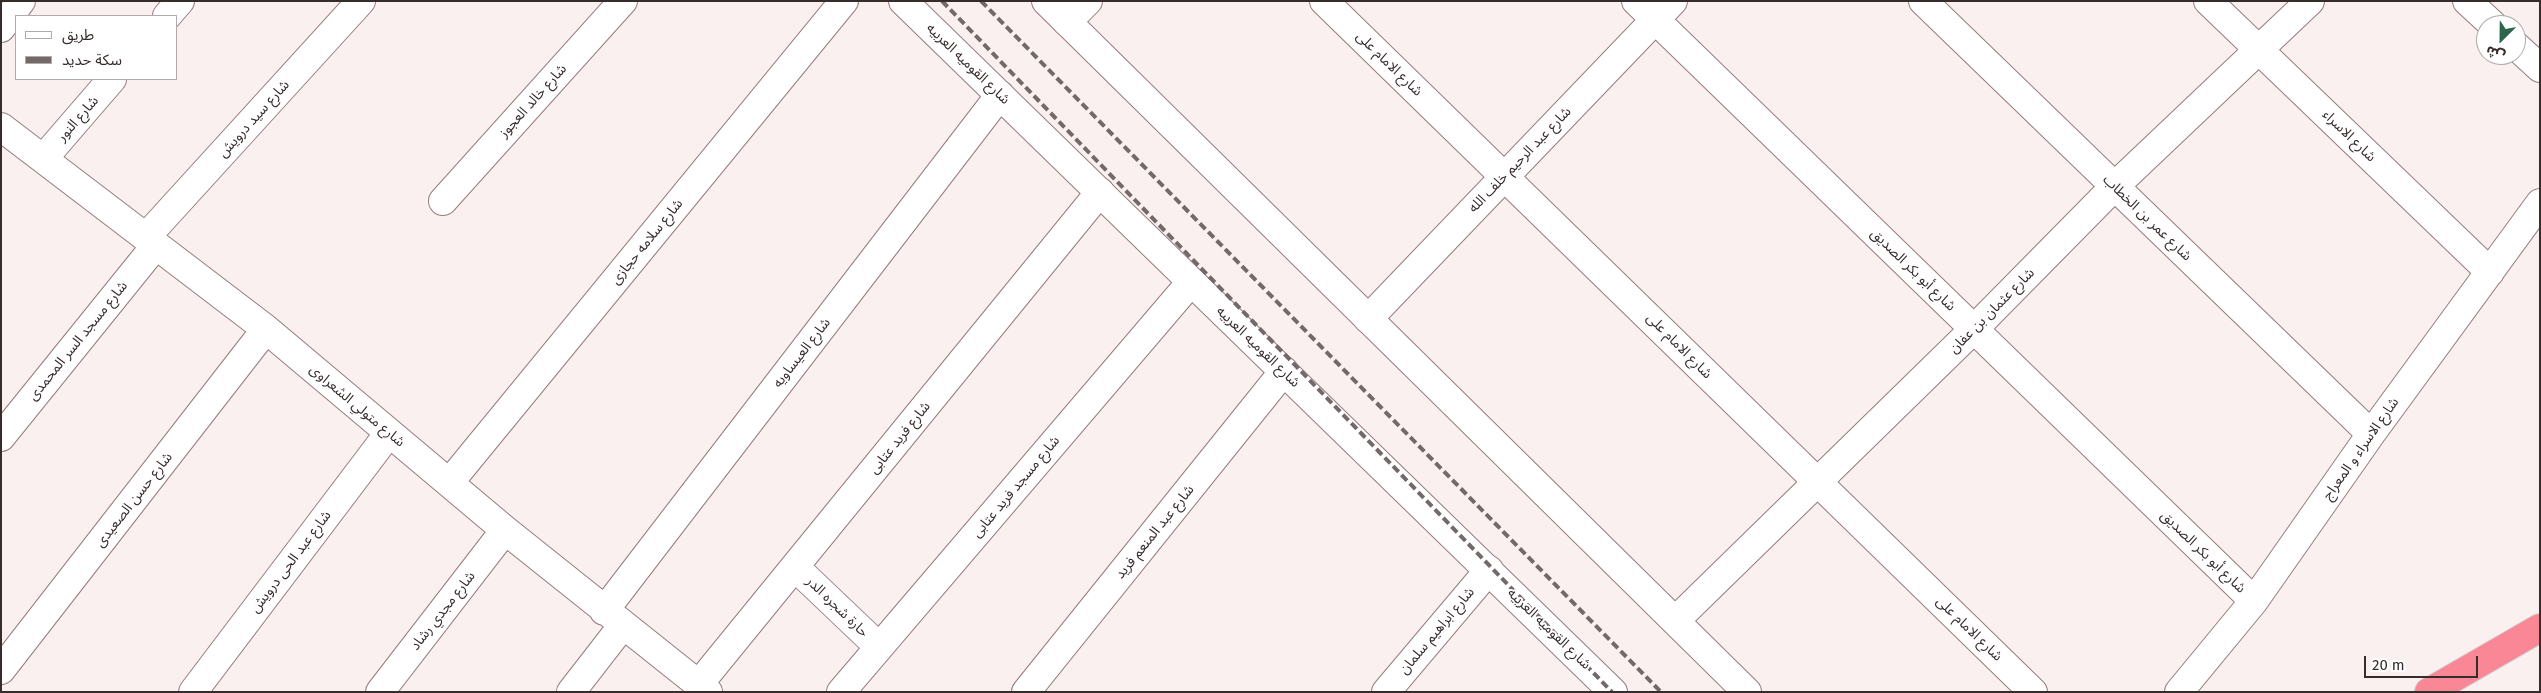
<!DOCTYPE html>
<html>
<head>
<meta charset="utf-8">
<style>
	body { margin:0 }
	#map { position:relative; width:2541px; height:693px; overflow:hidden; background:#fbf0f0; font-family:"Fira Sans","Noto Sans Arabic",sans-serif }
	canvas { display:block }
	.frame { position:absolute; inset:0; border:2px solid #362c2c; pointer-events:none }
	.legend { position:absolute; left:15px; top:15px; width:162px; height:65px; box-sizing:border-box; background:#fff; border:1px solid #afabab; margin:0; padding:6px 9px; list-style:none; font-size:15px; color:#362c2c }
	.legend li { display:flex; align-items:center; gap:10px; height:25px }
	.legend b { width:25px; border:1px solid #afabab }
	.north { position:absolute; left:2476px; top:15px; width:50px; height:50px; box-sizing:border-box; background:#fff; border:1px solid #afabab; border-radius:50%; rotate:203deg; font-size:14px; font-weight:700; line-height:20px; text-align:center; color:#362c2c }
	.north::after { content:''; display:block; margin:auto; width:18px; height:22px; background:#2d654d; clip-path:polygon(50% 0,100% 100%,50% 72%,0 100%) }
	.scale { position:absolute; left:2364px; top:656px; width:114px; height:22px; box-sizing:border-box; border:2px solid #362c2c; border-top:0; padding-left:6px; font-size:15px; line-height:18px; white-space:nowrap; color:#362c2c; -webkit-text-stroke:4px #fff; paint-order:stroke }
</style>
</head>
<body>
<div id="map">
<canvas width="2541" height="693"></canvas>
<div class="frame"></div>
<ul class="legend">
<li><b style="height:6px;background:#fff"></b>طريق</li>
<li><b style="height:6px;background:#746969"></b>سكة حديد</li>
</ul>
<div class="north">ش</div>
<div class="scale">20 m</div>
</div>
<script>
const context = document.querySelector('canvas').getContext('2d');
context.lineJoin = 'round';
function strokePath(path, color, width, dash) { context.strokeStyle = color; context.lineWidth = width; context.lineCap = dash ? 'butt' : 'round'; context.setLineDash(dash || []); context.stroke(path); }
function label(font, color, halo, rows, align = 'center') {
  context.font = font + ' "Fira Sans","Noto Sans Arabic",sans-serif'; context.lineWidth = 4; context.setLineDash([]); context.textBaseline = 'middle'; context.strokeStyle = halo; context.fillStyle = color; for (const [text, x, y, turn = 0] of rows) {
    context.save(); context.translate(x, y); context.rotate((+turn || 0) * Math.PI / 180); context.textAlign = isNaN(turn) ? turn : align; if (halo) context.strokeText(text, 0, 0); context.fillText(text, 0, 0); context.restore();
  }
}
const minor = new Path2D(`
	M1324 1 2033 692
	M1636 1 2254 601
	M1923 1 2371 434
	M2208 1 2490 272
	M2467 1 2493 25
	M167 16 180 1
	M1067 22 1088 1
	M1 28 21 1
	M2516 46 2540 68
	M1 127 266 329 505 530 708 692
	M43 159 112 79
	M443 201 623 1
	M146 237 361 1
	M1368 319 1673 1
	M1 437 156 245
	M449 483 844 1
	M795 567 879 647
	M604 611 1000 95
	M1 670 266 329
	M699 684 1100 192
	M193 692 389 433
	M380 692 505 530
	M571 692 623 625
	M841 692 1191 282
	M1026 692 1284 371
	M1386 692 1489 570
	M2179 692 2254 601 2371 434 2540 203`);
const tertiary = new Path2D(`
	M903 1 1613 692
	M1046 1 1747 692
	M1675 621 1974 329 2115 186 2310 1`);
const motorway = new Path2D(`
	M2429 692 2540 628`);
strokePath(minor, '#957c7e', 30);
strokePath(tertiary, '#957c7e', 30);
strokePath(motorway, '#d3d1d1', 30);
strokePath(minor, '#fff', 28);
strokePath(tertiary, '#fff', 28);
strokePath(motorway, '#fa8795', 28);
strokePath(new Path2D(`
	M942 1 1612 692
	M981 1 1661 692`), '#746969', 4, [8, 4]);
label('14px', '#362c2c', '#fff', [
	["شارع القوميه العربيه",968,64,44],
	["شارع الامام على",1389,64,44],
	["شارع خالد العجوز",533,101,-48],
	["شارع النور",78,119,-49],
	["شارع سيد درويش",254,119,-48],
	["شارع الاسراء",2349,136,44],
	["شارع عبد الرحيم خلف الله",1520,160,-46],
	["شارع عمر بن الخطاب",2147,218,44],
	["شارع سلامه حجازى",647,242,-51],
	["شارع أبو بكر الصديق",1913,270,44],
	["شارع عثمان بن عفان",1992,311,-45],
	["شارع مسجد السر المحمدى",78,341,-51],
	["شارع الامام على",1679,346,45],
	["شارع القوميه العربيه",1258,347,44],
	["شارع العيساويه",802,353,-52],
	["شارع متولي الشعراوى",357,406,40],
	["شارع فريد عتابى",900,438,-51],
	["شارع الاسراء و المعراج",2361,449,-55],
	["شارع مسجد فريد عتابى",1016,487,-50],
	["شارع حسن الصعيدى",134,500,-52],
	["شارع عبد المنعم فريد",1155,532,-51],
	["شارع أبو بكر الصديق",2203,552,44],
	["شارع عبد الحى درويش",291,562,-53],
	["حارة شجره الدر",837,607,44],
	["شارع مجدي رشاد",443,611,-52],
	["شارع القوميه العربيه",1549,629,44],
	["شارع الامام على",1969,629,44],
	["شارع ابراهيم سلمان",1437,631,-50]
]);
</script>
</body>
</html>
